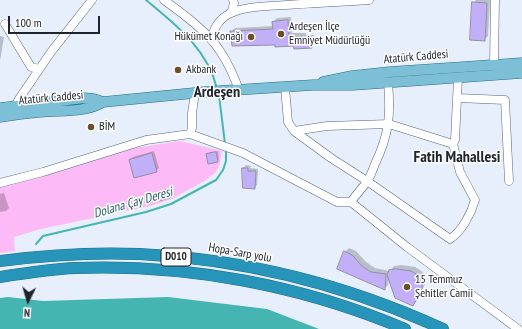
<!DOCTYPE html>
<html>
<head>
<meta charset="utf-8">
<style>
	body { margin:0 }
	#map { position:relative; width:522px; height:329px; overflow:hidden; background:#e7effc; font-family:"PT Sans Narrow",sans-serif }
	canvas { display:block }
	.north { position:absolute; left:8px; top:281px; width:40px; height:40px; -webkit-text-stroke:3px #fff; paint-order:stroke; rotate:185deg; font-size:11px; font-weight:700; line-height:16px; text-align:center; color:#20252d }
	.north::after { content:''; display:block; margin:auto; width:14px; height:18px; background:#20252d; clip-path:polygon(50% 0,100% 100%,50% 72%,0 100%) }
	.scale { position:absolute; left:8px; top:16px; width:92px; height:18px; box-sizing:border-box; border:2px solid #20252d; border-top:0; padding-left:5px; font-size:12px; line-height:14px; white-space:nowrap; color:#20252d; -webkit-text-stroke:3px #fff; paint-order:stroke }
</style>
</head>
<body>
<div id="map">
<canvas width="522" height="329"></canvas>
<div class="north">N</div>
<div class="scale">100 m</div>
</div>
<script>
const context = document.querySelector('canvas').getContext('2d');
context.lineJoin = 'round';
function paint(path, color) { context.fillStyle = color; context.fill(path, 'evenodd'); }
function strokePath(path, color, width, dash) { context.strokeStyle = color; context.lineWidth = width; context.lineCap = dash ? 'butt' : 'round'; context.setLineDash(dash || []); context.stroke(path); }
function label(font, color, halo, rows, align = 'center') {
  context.font = font + ' "PT Sans Narrow",sans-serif'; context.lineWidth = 3; context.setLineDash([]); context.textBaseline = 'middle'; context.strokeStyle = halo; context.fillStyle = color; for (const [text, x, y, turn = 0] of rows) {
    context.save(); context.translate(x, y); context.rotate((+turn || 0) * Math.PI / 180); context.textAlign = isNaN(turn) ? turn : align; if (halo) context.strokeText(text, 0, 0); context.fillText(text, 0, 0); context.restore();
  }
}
paint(new Path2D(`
	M180 141 222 151 219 167 215 173 206 180 172 199 150 206 41 229 14 237 15 251 0 253V186L128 149Z`), '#fcbbf6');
paint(new Path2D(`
	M8 297 43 301 168 297 267 309 319 329H0V298Z`), '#44b5b0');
paint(new Path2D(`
	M476 0H490L488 36 484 40 473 3Z
	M291 17 292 33H306V35H314L315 44 311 47 275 44 231 32 235 28 274 26 273 22 277 18Z
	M0 36 4 37 0 61Z
	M154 151 159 168 156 171 130 160 133 157Z
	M218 151 219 159 218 161 207 155 208 153Z
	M246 165 251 166 250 168 258 169 257 185 254 188 243 168Z
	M171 188 173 194 172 196 157 193Z
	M4 193 9 208 6 211 0 212V194Z
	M349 248 356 251 366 262 375 268 390 271 394 266 401 265 415 267 423 272 425 278V284L417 301 413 305 389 276 388 285 384 289 345 252Z`), '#0003');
strokePath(new Path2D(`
	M146 0C175 24 208 49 217 89
	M219 95 225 144
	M36 244 43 236 146 212 171 204 216 180 223 170 226 161V149`), '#44b5b0', 2);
const building = new Path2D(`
	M472 2 487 3 485 41 470 40Z
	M288 20 289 36 303 37V38H311L312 48 294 49 293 46 275 47V45L232 46 230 31 273 29 272 22Z
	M216 152 218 162 208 164 206 154Z
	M152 153 157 172 134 178 129 160Z
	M242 168H248V171H256L255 189 243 188Z
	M170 189 172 197 159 201 156 193Z
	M344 251 352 255 362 266 371 272 386 274 385 290 337 269Z
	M396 269 411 271 419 276 422 283V289L413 306 395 298 387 275 389 270Z`);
paint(building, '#c1b0f7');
strokePath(building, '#938ea5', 1);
const minor = new Path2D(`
	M164 0C182 13 208 32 220 51 228 63 234 76 239 90
	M229 14 232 11 234 3 233 0
	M5 24 31 67 39 69
	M212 41C212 30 219 19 229 14 245 6 269 6 286 5 314 3 341 2 369 0
	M494 64 495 0
	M285 87 288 122 294 131 331 158 367 181 450 239C462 231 471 214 475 200L460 172 453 144 455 140 458 78
	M457 98 505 100 509 181
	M21 105 17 103 19 99 51 52 92 0
	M294 131 327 126 389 124 453 144
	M190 134 243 153 337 202H351C356 194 363 188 368 180 371 175 373 169 375 164 389 135 391 114 388 83
	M0 183 43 172 146 140 190 134 192 128V113L195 93
	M351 202 407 247 518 329`);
const major = new Path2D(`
	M323 82 352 76 390 72 522 63
	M0 108 84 98 94 99 103 102 204 92 313 85H353L522 73
	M0 117C13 115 27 113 40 112 61 110 85 113 103 102`);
const highway = new Path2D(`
	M0 261C46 255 92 252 139 254 244 259 347 285 443 329
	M0 277C25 273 50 269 76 268 188 264 301 285 405 329`);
strokePath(minor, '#596477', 9);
strokePath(major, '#256e89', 11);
strokePath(highway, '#256e89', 12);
strokePath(minor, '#fff', 8);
strokePath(major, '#7dbfd6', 10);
strokePath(highway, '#2795ba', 11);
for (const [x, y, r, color] of [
	[281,34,4,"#6e4f24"],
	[251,37,4,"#6e4f24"],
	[178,70,4,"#6e4f24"],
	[91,127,4,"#6e4f24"],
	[407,287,4,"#6e4f24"]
]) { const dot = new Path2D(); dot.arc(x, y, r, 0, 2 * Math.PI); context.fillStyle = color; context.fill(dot); strokePath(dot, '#fff', 1.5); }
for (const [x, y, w] of [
	[176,257,30]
]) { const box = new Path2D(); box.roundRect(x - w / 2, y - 9, w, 18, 3); context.fillStyle = '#fff'; context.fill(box); strokePath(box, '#20252d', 1); }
label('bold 11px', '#20252d', null, [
	["D010",176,257]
]);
label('12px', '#20252d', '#fff', [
	["Ardeşen İlçe",289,27],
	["Emniyet Müdürlüğü",289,41],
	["Hükümet Konağı",243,37,"right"],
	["Akbank",186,70],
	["BİM",99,127],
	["15 Temmuz",415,280],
	["Şehitler Camii",415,294]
], 'left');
label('12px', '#20252d', '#fff', [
	["Atatürk Caddesi",416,57,-5],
	["Atatürk Caddesi",51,98,-5],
	["Hopa-Sarp yolu",240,253,10]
]);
label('italic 13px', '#24625f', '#fff', [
	["Dolana Çay Deresi",133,203,-16]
]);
label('bold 16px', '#20252d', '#fff', [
	["Ardeşen",217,92],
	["Fatih Mahallesi",457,157]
]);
</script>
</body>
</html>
